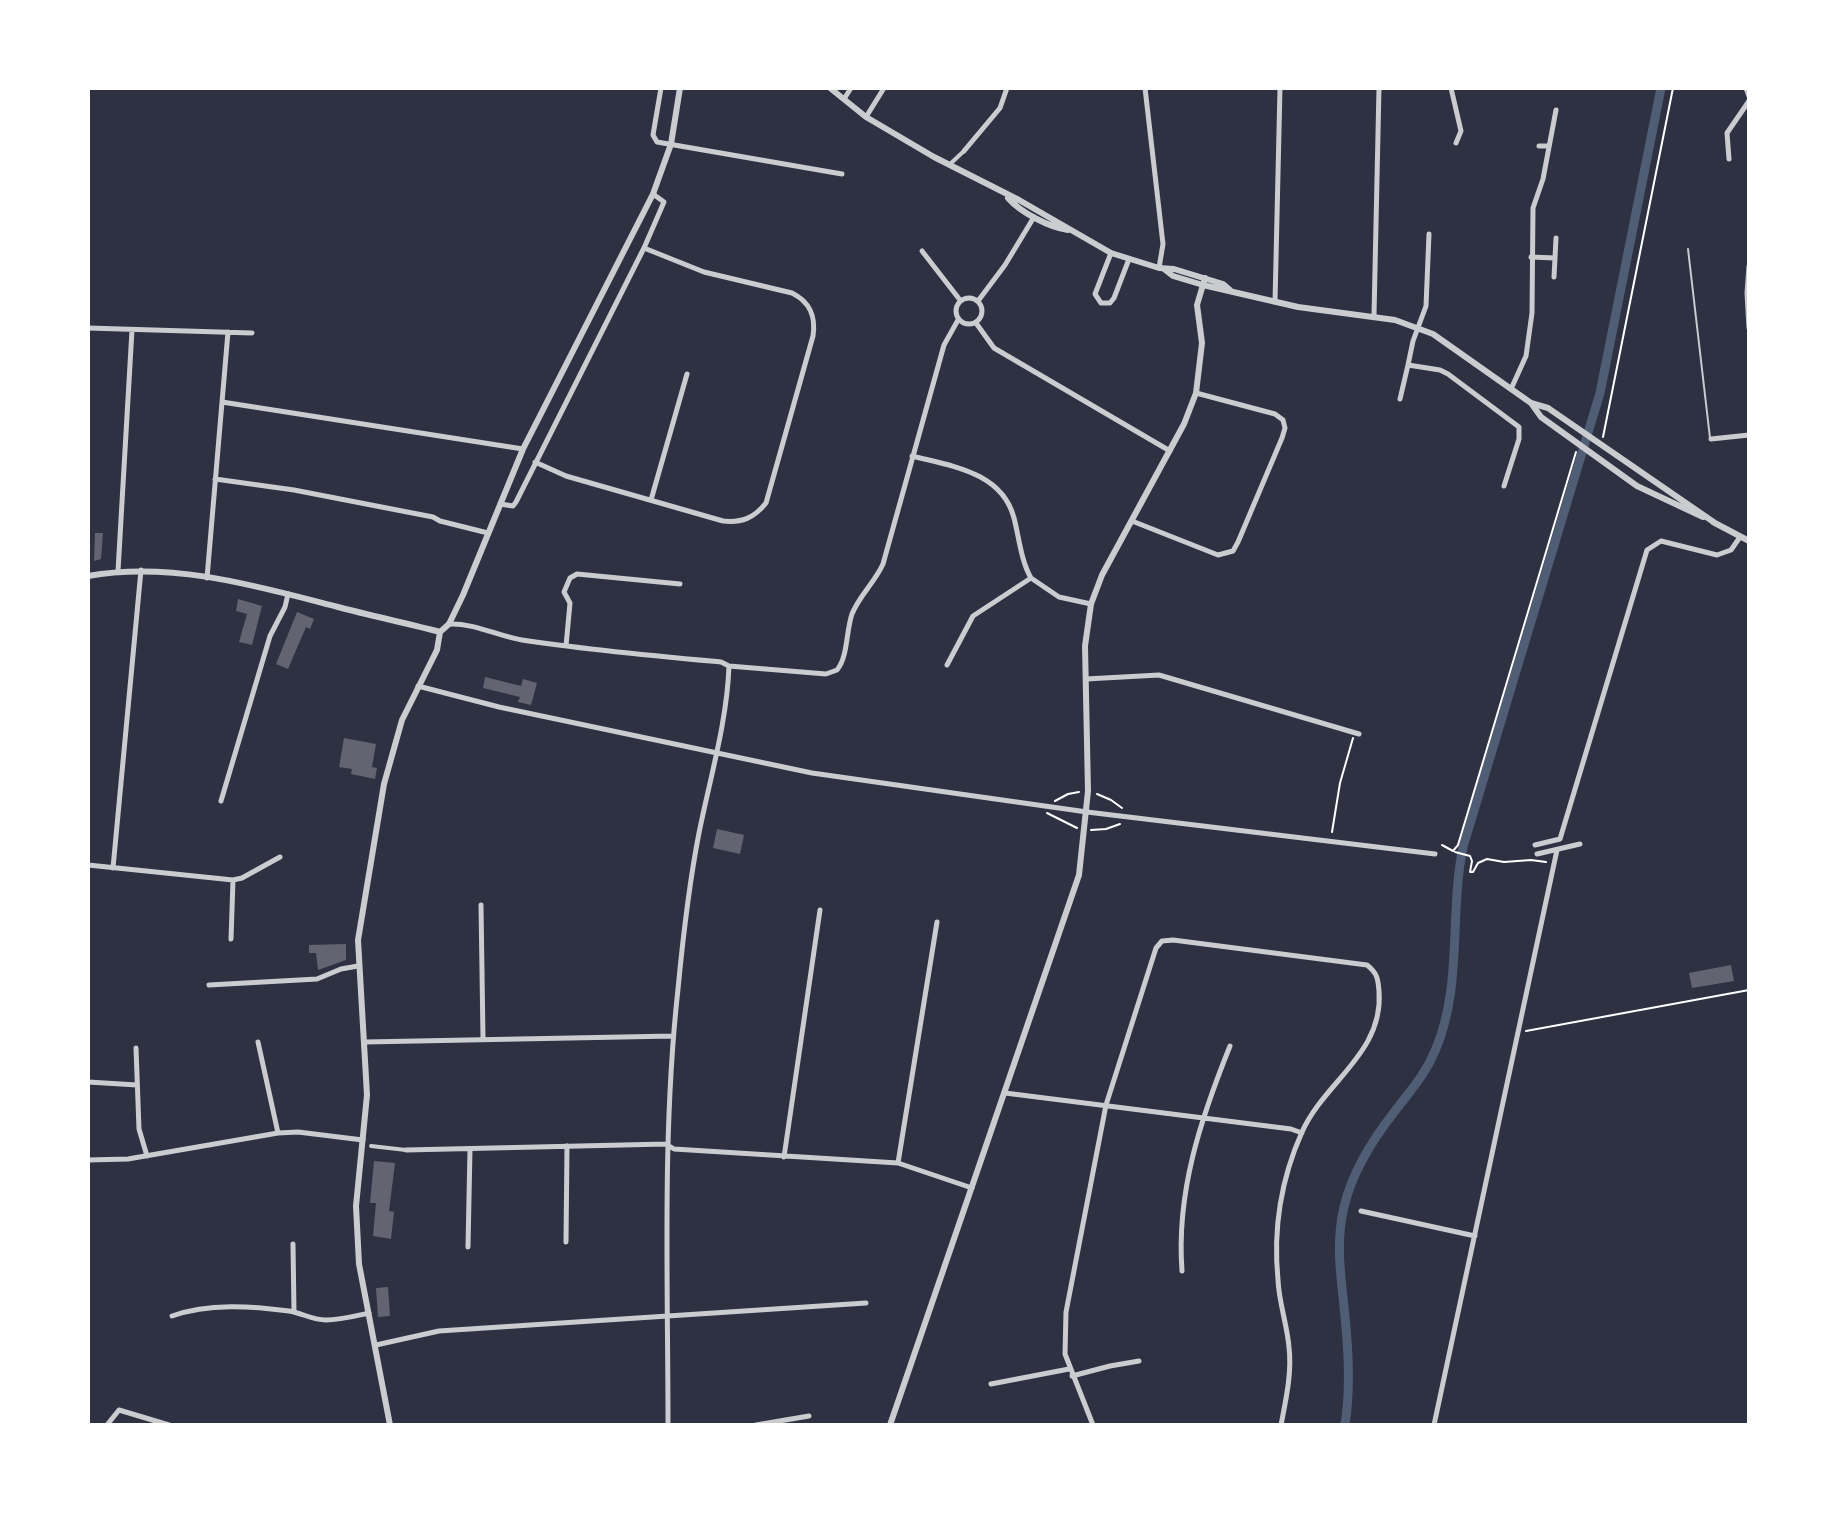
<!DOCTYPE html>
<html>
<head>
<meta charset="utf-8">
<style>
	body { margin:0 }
	#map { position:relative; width:1837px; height:1513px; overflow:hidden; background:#2d3142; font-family:"Asap Condensed",sans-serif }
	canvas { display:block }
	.frame { position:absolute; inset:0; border:90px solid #fff; pointer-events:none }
</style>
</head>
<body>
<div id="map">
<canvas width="1837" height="1513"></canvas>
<div class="frame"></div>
</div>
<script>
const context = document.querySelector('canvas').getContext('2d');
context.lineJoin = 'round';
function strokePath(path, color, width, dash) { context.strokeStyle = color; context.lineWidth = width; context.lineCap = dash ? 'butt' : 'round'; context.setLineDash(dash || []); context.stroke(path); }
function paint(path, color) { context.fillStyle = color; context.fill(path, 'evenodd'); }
strokePath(new Path2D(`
	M1345 1425C1350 1393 1349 1360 1346 1328 1343 1287 1334 1248 1344 1207 1352 1172 1373 1139 1395 1111 1410 1091 1425 1075 1435 1051 1463 986 1449 915 1463 847L1600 393 1661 88`), '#4f5d75', 9);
paint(new Path2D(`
	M95 533H103L101 559 94 561Z
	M238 599 262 606 252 645 239 642 247 614 236 611Z
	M297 612 314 619 310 629 306 627 288 669 276 664Z
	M485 677 521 686 523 679 537 683 531 705 518 702 520 697 483 688Z
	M344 738 376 744 372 767 377 768 375 779 351 774 352 769 339 767Z
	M717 829 744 835 740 854 713 848Z
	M346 944V960L318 970 316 953H309V945Z
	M1731 965 1734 981 1692 988 1689 973Z
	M374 1161 395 1163 389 1211 394 1212 391 1239 373 1236 376 1203H370Z
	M388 1287 390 1316 378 1317 376 1288Z`), '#626471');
strokePath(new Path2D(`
	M1603 437 1673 88
	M1097 794 1111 800 1122 808
	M1055 801 1068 794 1079 792
	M1047 813 1077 828
	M1091 830 1106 829 1120 824
	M1332 832 1340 783 1353 738
	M1442 845 1453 851 1458 845 1576 452
	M1455 852 1470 856 1472 861 1470 872H1473L1478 863 1487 859 1504 862 1531 860 1546 862
	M1526 1031 1749 990`), '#fff', 2);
strokePath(new Path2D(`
	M1688 249 1710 438`), '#caccd0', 2);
strokePath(new Path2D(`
	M949 165 964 151
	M371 1146 406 1150`), '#caccd0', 4);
strokePath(new Path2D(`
	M661 88 653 135 657 142 842 174
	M1145 88 1163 244 1159 268
	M1451 88 1461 131 1456 143
	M1746 88 1749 96
	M844 99 851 88
	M866 117 884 88
	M1539 146H1549
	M964 151 1000 108 1007 88
	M1729 159 1727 133 1749 101
	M1429 234 1426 306 1413 341 1408 365 1440 370 1448 374 1519 427V439L1504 486
	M922 251 960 300
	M1111 253 1095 294 1101 303H1110L1114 298 1129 259
	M1531 257 1555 258 1556 238
	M1749 266 1747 293 1749 328
	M1554 277 1555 258
	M956 311a13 13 0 1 1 26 0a13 13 0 1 1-26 0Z
	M978 301 1005 265 1034 217
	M1275 302 1280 88
	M1374 315 1379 88
	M976 323 994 348 1170 451
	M88 328 252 333
	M1511 389 1526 356 1532 313 1533 208 1543 179 1556 110
	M1400 399 1408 365
	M222 402 523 449
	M1711 439 1749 435
	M912 456C951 466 1002 472 1014 518 1019 537 1021 561 1031 578L1059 597 1091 604
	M535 462 566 476 723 521C742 523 754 518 766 503L813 336C816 316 810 302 792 293L704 272 644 248
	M215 479 294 490 433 517 440 521 488 533
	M651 500 687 374
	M500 504 513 506 516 502 644 248 664 202 653 194
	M1132 521 1218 555 1233 551 1238 542 1282 438 1285 428 1283 420 1275 414 1196 393
	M118 571 132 330
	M207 578 228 332
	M449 624C474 623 498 636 522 640 588 650 655 656 721 662L729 666 826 674 837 670C848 657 846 631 852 614 859 596 875 582 883 564L944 345 958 320
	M566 646 570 603 564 592 570 578 577 574 680 584
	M947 665 973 616 1031 578
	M1086 679 1159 675 1359 734
	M418 686 499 707 812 773 1087 812 1435 854
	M221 801 270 636 285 607 288 594
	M1535 845 1560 839 1647 550 1661 541 1717 555 1731 550 1740 537
	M1537 854 1580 844
	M88 865 233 880 231 939
	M113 868 141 570
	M233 880 242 878 280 857
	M481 905 483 1038
	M209 985 317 979 341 969 358 966
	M258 1042 278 1133
	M365 1042 673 1036
	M136 1048 139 1129 147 1156
	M88 1082 137 1085
	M1005 1093 1291 1129 1302 1133
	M406 1150 666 1144 674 1149 898 1163 972 1188
	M784 1157 820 910
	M88 1160 128 1159 278 1133 298 1132 363 1140
	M898 1163 937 922
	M1361 1211 1475 1236
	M566 1242 567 1146
	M293 1244 294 1312
	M468 1247 470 1149
	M1182 1271C1176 1192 1201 1118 1230 1046
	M172 1316C209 1303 251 1306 289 1311 302 1313 312 1320 326 1320 340 1320 355 1316 369 1313
	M376 1345 439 1331 866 1303
	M1072 1376 1110 1366 1139 1361
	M991 1384 1069 1369
	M107 1425 119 1410 169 1425
	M668 1425C668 1280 662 1134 678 989 683 937 689 884 699 833 710 778 727 722 729 666
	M756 1425 809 1416
	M1093 1425 1065 1354 1066 1312 1106 1105 1156 948 1162 941 1173 940 1367 965C1377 973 1378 978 1379 991 1384 1053 1324 1082 1302 1132 1281 1179 1273 1229 1278 1280 1279 1303 1287 1324 1289 1347 1292 1373 1286 1399 1281 1425
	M1434 1425 1557 850`), '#caccd0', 5);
strokePath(new Path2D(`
	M830 88 866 117 934 157 1019 200 1111 253 1159 268 1174 269 1223 284 1230 290
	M1008 198C1021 213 1049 227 1068 230
	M1164 269 1173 276 1203 285 1298 307 1395 320 1433 334 1531 403 1548 408 1715 523
	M1531 403 1541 417 1637 486 1703 517
	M1713 522 1749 541
	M88 576C172 561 257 586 338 607 372 616 406 623 440 632
	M390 1425 359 1264 356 1206 367 1095 358 940 384 784 402 720 437 650 440 632 449 624 463 595 523 449 653 194 671 144 680 88
	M890 1425 1079 875 1088 791 1085 646 1091 604 1102 575 1184 424 1196 393 1202 343 1197 305 1205 278`), '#caccd0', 6);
</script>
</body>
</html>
